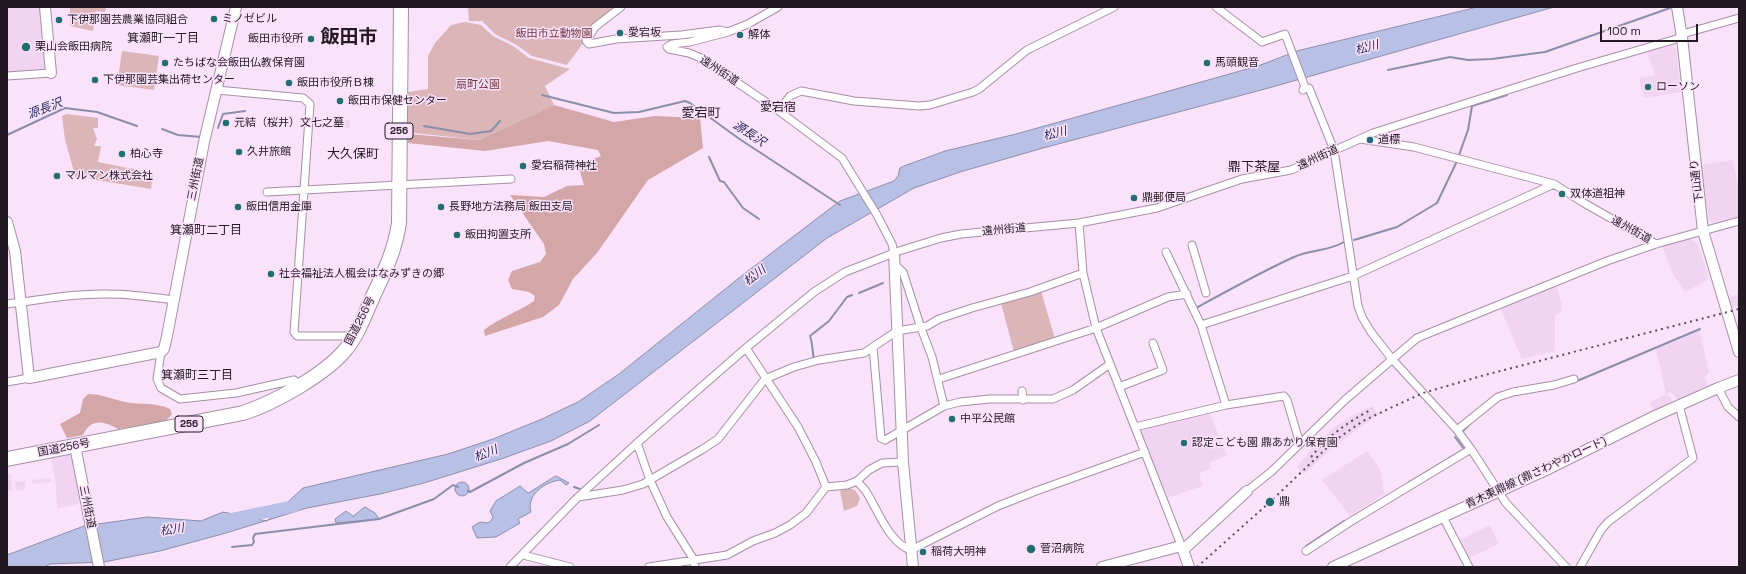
<!DOCTYPE html>
<html>
<head>
<meta charset="utf-8">
<style>
	body { margin:0 }
	#map { position:relative; width:1746px; height:574px; overflow:hidden; background:#fbe2fb; font-family:"Space Grotesk",sans-serif }
	canvas { display:block }
	.frame { position:absolute; inset:0; border:8px solid #221922; pointer-events:none }
	.scale { position:absolute; left:1600px; top:24px; width:98px; height:18px; box-sizing:border-box; border:2px solid #221922; border-top:0; padding-left:5px; font-size:12px; line-height:14px; white-space:nowrap; color:#221922; -webkit-text-stroke:3px #fbe2fb; paint-order:stroke }
</style>
</head>
<body>
<div id="map">
<canvas width="1746" height="574"></canvas>
<div class="frame"></div>
<div class="scale">100 m</div>
</div>
<script>
const context = document.querySelector('canvas').getContext('2d');
context.lineJoin = 'round';
function paint(path, color) { context.fillStyle = color; context.fill(path, 'evenodd'); }
function strokePath(path, color, width, dash) { context.strokeStyle = color; context.lineWidth = width; context.lineCap = dash ? 'butt' : 'round'; context.setLineDash(dash || []); context.stroke(path); }
function label(font, color, halo, rows, align = 'center') {
  context.font = font + ' "Space Grotesk","Noto Sans JP",sans-serif'; context.lineWidth = 3; context.setLineDash([]); context.textBaseline = 'middle'; context.strokeStyle = halo; context.fillStyle = color; for (const [text, x, y, turn = 0] of rows) {
    context.save(); context.translate(x, y); context.rotate((+turn || 0) * Math.PI / 180); context.textAlign = isNaN(turn) ? turn : align; if (halo) context.strokeText(text, 0, 0); context.fillText(text, 0, 0); context.restore();
  }
}
paint(new Path2D(`
	M7 7H41L47 71 7 74Z
	M1672 45 1676 48 1681 92 1644 98 1639 78 1655 75 1647 52Z
	M341 120H350V128L341 127Z
	M1733 160 1739 191V216L1713 223 1709 220 1701 165Z
	M1689 238 1698 244 1709 279 1685 292 1673 274 1662 246Z
	M1556 285 1562 305 1561 312 1555 315V351L1522 359 1500 307Z
	M1739 294V306L1732 307 1729 298Z
	M1700 331 1709 373 1705 376 1708 385 1678 400 1671 392 1666 394 1674 401 1654 411 1649 403 1666 394 1656 349Z
	M1372 406 1378 415 1355 431 1328 452 1304 474 1297 467 1311 449 1333 428 1353 415Z
	M1209 411 1227 456 1209 462 1211 468 1199 473 1203 486 1167 498 1140 430 1142 428Z
	M1367 451 1380 469 1384 494 1350 516 1322 480Z
	M71 454 81 503 57 509 56 486 51 458Z
	M7 474H11L12 491H8Z
	M51 478V482L32 484V480Z
	M25 481V490L16 491 15 482Z
	M1490 525 1499 544 1467 559 1458 541Z
	M539 564 553 567H517L520 565Z`), '#f1d3f2');
paint(new Path2D(`
	M70 7H106L105 12 96 11 93 31 70 26Z
	M468 7H617L598 20 587 32 583 43 567 65 532 56 515 44 495 34 482 21H469Z
	M465 22 481 25 493 36 513 46 529 58 570 69 545 86 554 105 479 140 405 132V109L408 92 428 89V56L435 43 451 25Z
	M122 51 159 56 154 90 117 85Z
	M67 114 98 118V128H93L97 139 94 146H101L98 162 153 173 151 189 90 179 89 175 76 179 65 140 62 116Z
	M1041 291 1055 339 1014 352 1001 303Z
	M848 488 855 490 860 498 857 506 844 511 840 491Z`), '#dbb5b7');
paint(new Path2D(`
	M554 105 614 122 655 116 700 118 703 148 648 180 597 253 573 279 559 305 543 317 485 336 484 330C499 318 518 312 534 301L535 296 529 292 512 289 508 280 512 271 540 262 546 254 544 244 510 195 544 197 567 186 584 185 578 165 601 156 598 150 548 141 485 151 408 143V134L479 140Z
	M88 394C101 394 112 399 125 402 140 405 156 402 170 409L172 414 166 421 118 429C104 421 91 418 83 435L67 438 60 424 80 413 83 399Z`), '#d3a6a8');
const water = new Path2D(`
	M1478 7H1554L1265 89 1043 148 960 172 914 188 827 238 590 421 551 441 501 459 424 483 380 494 307 508 226 533 160 551 104 562 50 564 45 567H7V555L84 526 147 517 201 521 223 512 267 521 303 488 448 454 493 439 542 419 578 402 619 374 744 274 840 201 894 181 898 176 900 168 904 166 945 151 1016 134 1258 66 1297 51Z
	M556 476 569 483 566 485 560 480C545 482 526 495 531 512L518 519 520 523 496 537 477 538 472 527 480 522 487 523 491 521 493 517 490 511 496 501 520 486 528 493Z
	M455 489a7 7 0 1 1 14 0a7 7 0 1 1-14 0Z
	M365 507 375 513 379 519 336 523 335 519 346 511 353 516Z`);
paint(water, '#b8c0e5');
strokePath(water, '#8b8eaa', 1);
strokePath(new Path2D(`
	M1388 70 1450 57 1468 60 1492 59 1545 52 1670 8
	M542 95 614 113 639 112 685 101 690 103 738 138 840 205
	M424 126 470 134 491 131 500 121
	M218 128 223 114 245 111
	M162 129 178 135 201 137
	M7 135 65 108 97 112 137 126
	M1459 155 1468 130 1472 106 1507 95
	M709 157 720 181 724 182 743 208 759 219
	M1354 240 1397 227 1437 203 1457 161
	M859 293 883 283
	M1198 307C1229 290 1261 272 1294 257 1310 250 1329 251 1344 242
	M813 359H814C812 351 813 344 810 336L829 321 847 297 852 295
	M1577 381 1700 329
	M1463 431 1472 422
	M1408 483 1464 449 1455 437
	M574 487 580 489
	M468 491 470 492 524 463 568 444 599 425
	M1306 546 1344 521
	M232 547 252 545 254 542 253 538 255 534 379 519 434 499 453 485 458 487`), '#8b8eaa', 2);
strokePath(new Path2D(`
	M227 520 295 506`), '#b8c0e5', 12);
const street = new Path2D(`
	M621 7 595 27 586 41 589 44 616 39 681 35 720 30 728 32
	M778 7 748 24 728 32 690 42 672 44 667 47 669 49 689 53 701 58 779 111 842 158 877 215 892 244 894 253
	M1216 7 1262 42 1285 34 1305 87 1303 90
	M7 76 51 73
	M1309 88 1334 150 1358 306 1362 317 1371 332 1392 359 1457 430 1471 449 1506 503 1566 567
	M217 90 303 98 310 104 294 332 297 336H355
	M779 111 790 96 801 91 854 101 919 106 930 105 973 92 979 89 1027 50 1114 7
	M1360 139 1414 147 1554 184 1584 203 1656 244
	M267 192 511 179
	M1079 223 1083 273 1096 328 1183 550
	M1192 245 1206 293
	M894 264 903 272 921 328 932 357 944 406
	M7 304C41 300 75 293 109 294 131 294 152 297 174 300
	M1201 325 1353 276 1554 184
	M873 347 881 438 885 440 944 406 960 402 990 399H1053L1073 390 1110 364
	M746 348 798 427 816 462 826 487
	M161 352 157 379 161 388 180 399 236 393 294 380 299 385
	M939 379 1096 328 1168 297 1187 294
	M7 382 29 378
	M1119 387 1163 370 1153 343
	M1718 388 1728 407 1739 417
	M1022 391 1023 400
	M1226 405 1284 396 1287 400 1300 444
	M1135 427 1226 405 1201 325 1166 252
	M1457 430 1498 397 1513 392 1554 385 1574 379
	M637 443 650 480 667 517 694 560 695 567
	M857 481C860 485 865 489 867 493 878 511 890 544 911 550L998 506 1036 491 1145 452
	M1247 491 1272 471 1345 400 1417 338 1607 261 1656 244 1739 221
	M578 497 623 490 643 484 703 449 718 439 765 379 794 367 819 360 864 353 897 331 927 326 939 319 972 308 1030 292 1083 273
	M1443 517 1469 567
	M1306 551 1350 522 1471 449
	M523 555 570 567
	M510 567 578 497 637 443 746 348 814 292 845 272 899 251 941 238 961 234 1079 223 1157 208 1242 179 1291 170 1373 133 1577 68 1673 40 1682 37 1686 33 1739 18
	M649 567 727 555 753 541 775 533 790 525 806 513 826 487 847 485 857 481 869 470 882 463 903 462
	M1580 567 1601 530 1608 522 1693 458 1679 405`);
const secondary = new Path2D(`
	M45 7 51 73
	M1677 7 1682 37 1703 231 1739 352
	M7 222 15 251 29 378 161 352 164 349 167 336 204 142 236 7
	M894 253 903 462 913 567
	M75 446 99 567
	M1102 567 1181 546
	M1189 567 1183 550 1247 491
	M1333 567 1546 470 1655 416 1718 388 1739 380`);
const highway = new Path2D(`
	M7 459 243 413C274 403 326 374 346 349 359 333 366 311 375 292 386 269 395 249 399 223L401 7`);
strokePath(street, '#a58fa6', 9);
strokePath(secondary, '#a58fa6', 12);
strokePath(highway, '#a58fa6', 16);
strokePath(street, '#fff', 7);
strokePath(secondary, '#fff', 10);
strokePath(highway, '#fff', 14);
strokePath(new Path2D(`
	M1311 457C1328 436 1348 422 1372 409
	M1197 567 1270 502 1334 441 1363 421 1399 404 1423 393 1485 375 1739 309`), '#5a4d5a', 2, [2, 4]);
for (const [x, y, r, color] of [
	[214,19,4,"#216d71"],
	[59,20,4,"#216d71"],
	[620,33,4,"#216d71"],
	[740,35,4,"#216d71"],
	[311,39,4,"#216d71"],
	[26,47,5,"#216d71"],
	[165,63,4,"#216d71"],
	[1207,63,4,"#216d71"],
	[95,80,4,"#216d71"],
	[289,83,4,"#216d71"],
	[1648,87,4,"#216d71"],
	[340,101,4,"#216d71"],
	[226,123,4,"#216d71"],
	[1370,140,4,"#216d71"],
	[239,152,4,"#216d71"],
	[122,154,4,"#216d71"],
	[523,166,4,"#216d71"],
	[57,176,4,"#216d71"],
	[1562,194,4,"#216d71"],
	[1134,198,4,"#216d71"],
	[238,207,4,"#216d71"],
	[441,207,4,"#216d71"],
	[457,235,4,"#216d71"],
	[271,274,4,"#216d71"],
	[952,419,4,"#216d71"],
	[1184,443,4,"#216d71"],
	[1270,502,5,"#216d71"],
	[1031,549,5,"#216d71"],
	[923,552,4,"#216d71"]
]) { const dot = new Path2D(); dot.arc(x, y, r, 0, 2 * Math.PI); context.fillStyle = color; context.fill(dot); strokePath(dot, '#fbe2fb', 1.5); }
for (const [x, y, w] of [
	[399,131,28],
	[189,424,28]
]) { const box = new Path2D(); box.roundRect(x - w / 2, y - 8, w, 16, 3); context.fillStyle = '#fbe2fb'; context.fill(box); strokePath(box, '#221922', 1); }
label('bold 10px', '#221922', null, [
	["256",399,131],
	["256",189,424]
]);
label('11px', '#221922', '#fbe2fb', [
	["ミノゼビル",222,19],
	["下伊那園芸農業協同組合",67,20],
	["愛宕坂",628,33],
	["解体",748,35],
	["飯田市役所",303,39,"right"],
	["栗山会飯田病院",35,47],
	["たちばな会飯田仏教保育園",173,63],
	["馬頭観音",1215,63],
	["下伊那園芸集出荷センター",103,80],
	["飯田市役所Ｂ棟",297,83],
	["ローソン",1656,87],
	["飯田市保健センター",348,101],
	["元結（桜井）文七之墓",234,123],
	["道標",1378,140],
	["久井旅館",247,152],
	["柏心寺",130,154],
	["愛宕稲荷神社",531,166],
	["マルマン株式会社",65,176],
	["双体道祖神",1570,194],
	["鼎郵便局",1142,198],
	["飯田信用金庫",246,207],
	["長野地方法務局 飯田支局",449,207],
	["飯田拘置支所",465,235],
	["社会福祉法人楓会はなみずきの郷",279,274],
	["中平公民館",960,419],
	["認定こども園 鼎あかり保育園",1192,443],
	["鼎",1279,502],
	["菅沼病院",1040,549],
	["稲荷大明神",931,552]
], 'left');
label('11px', '#70353b', '#fbe2fb', [
	["飯田市立動物園",554,34],
	["扇町公園",478,85]
]);
label('11px', '#221922', '#fbe2fb', [
	["遠州街道",719,71,33],
	["遠州街道",1318,158,-25],
	["三州街道",196,179,-79],
	["下山通り",1697,181,-97],
	["遠州街道",1004,230,-5],
	["遠州街道",1631,230,29],
	["国道256号",360,321,-63],
	["国道256号",64,448,-11],
	["青木東鼎線 (鼎さわやかロード)",1536,473,-25],
	["三州街道",87,507,79]
]);
label('12px', '#221922', '#fbe2fb', [
	["箕瀬町一丁目",163,39],
	["愛宕宿",778,108],
	["箕瀬町二丁目",206,231],
	["箕瀬町三丁目",197,376]
]);
label('italic 12px', '#262c5b', '#fbe2fb', [
	["松川",1367,48,-15],
	["源長沢",45,109,-21],
	["源長沢",749,134,34],
	["松川",1055,134,-15],
	["松川",755,276,-38],
	["松川",486,454,-22],
	["松川",172,530,-8]
]);
label('13px', '#221922', '#fbe2fb', [
	["愛宕町",701,113],
	["大久保町",353,154],
	["鼎下茶屋",1254,167]
]);
label('bold 19px', '#221922', '#fbe2fb', [
	["飯田市",349,38]
]);
</script>
</body>
</html>
